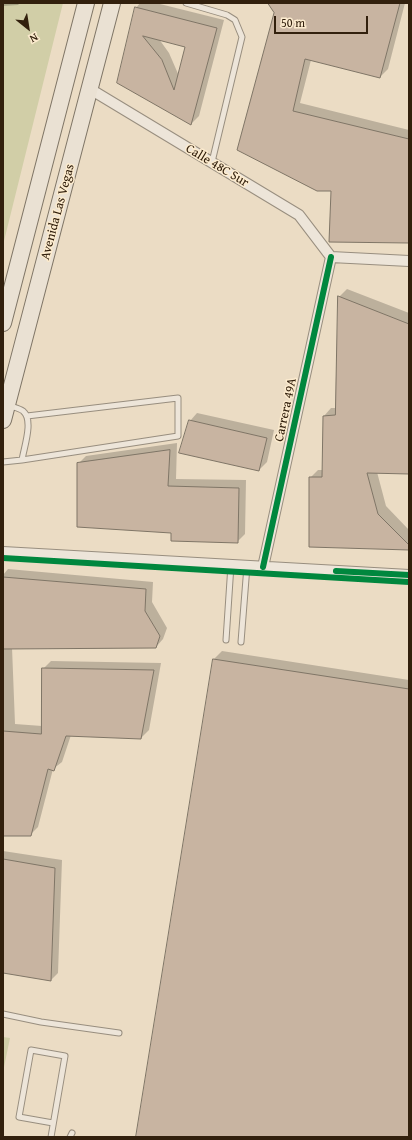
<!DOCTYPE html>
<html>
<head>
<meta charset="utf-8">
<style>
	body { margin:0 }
	#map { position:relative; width:412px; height:1140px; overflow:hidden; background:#ebdcc4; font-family:"Gentium Book Plus",serif }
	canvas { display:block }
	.frame { position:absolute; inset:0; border:4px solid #32200d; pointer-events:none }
	.north { position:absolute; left:8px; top:8px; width:40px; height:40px; -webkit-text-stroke:3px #fcebce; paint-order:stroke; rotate:150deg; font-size:11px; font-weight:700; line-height:16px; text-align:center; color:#32200d }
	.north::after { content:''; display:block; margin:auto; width:14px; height:18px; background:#32200d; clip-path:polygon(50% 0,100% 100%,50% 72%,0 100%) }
	.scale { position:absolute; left:274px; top:16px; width:94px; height:18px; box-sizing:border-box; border:2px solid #32200d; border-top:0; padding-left:5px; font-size:12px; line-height:14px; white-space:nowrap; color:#32200d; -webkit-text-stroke:3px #fcebce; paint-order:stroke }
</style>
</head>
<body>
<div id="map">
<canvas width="412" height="1140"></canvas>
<div class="frame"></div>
<div class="north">N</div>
<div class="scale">50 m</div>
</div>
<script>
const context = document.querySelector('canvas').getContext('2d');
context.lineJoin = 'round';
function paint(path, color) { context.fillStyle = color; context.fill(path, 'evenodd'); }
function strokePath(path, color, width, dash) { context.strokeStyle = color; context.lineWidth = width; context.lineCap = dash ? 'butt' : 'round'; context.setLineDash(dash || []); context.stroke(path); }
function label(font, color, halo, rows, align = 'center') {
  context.font = font + ' "Gentium Book Plus",serif'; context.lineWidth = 3; context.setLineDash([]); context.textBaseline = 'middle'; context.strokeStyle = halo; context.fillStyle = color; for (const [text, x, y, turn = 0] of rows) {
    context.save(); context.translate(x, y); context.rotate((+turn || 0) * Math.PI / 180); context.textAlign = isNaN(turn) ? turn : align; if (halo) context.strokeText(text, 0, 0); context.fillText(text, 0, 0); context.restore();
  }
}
paint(new Path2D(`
	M3 3H63L3 245Z
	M3 1037 10 1038 3 1072Z`), '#d1cea7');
paint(new Path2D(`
	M3 3H20L18 5 3 6Z
	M140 3H156L224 20 199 116 191 124 118 82 136 8ZM159 39 186 46 179 76 169 53Z
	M270 3H405L388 69 380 77 311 60 300 103 409 130V242L332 190 238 149 275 12Z
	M347 289 409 313V473L377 472 386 506 409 530V549L310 478 318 470H323L324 416 331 408H336L339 297Z
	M197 413 274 430 267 462 259 470 190 421Z
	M177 443 176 479 246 480 245 534 237 542 78 464 86 456Z
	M8 569 153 582 152 602 167 628 163 639 156 647H12L15 724 42 726 43 669 51 661 161 663 149 730 141 738 71 735 62 762 53 769 38 827 30 835H3V575Z
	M222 651 409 680V1137H137L214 659Z
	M3 851 62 860 58 973 51 980 3 972Z`), '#0003');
const building = new Path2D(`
	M268 3H400L380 78 305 59 293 111 409 139V243L329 242 331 191H317L237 150 274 13Z
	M135 7 217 28 191 125 117 83ZM143 36 185 47 174 90 162 60Z
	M338 296 409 324V474L367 473 378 514 409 545V550L309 547V477H322L323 416 335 415Z
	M189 420 267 438 259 471 179 453Z
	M170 450 168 486 239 488 238 543 171 541V533L77 527V463Z
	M3 577 146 589 145 611 160 636 156 648 3 649Z
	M213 659 409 689V1137H136Z
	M42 668 154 670 141 739 66 736 54 771 48 769 31 836H3V731L41 734Z
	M3 859 55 868 51 981 3 973Z`);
paint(building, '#c8b4a1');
strokePath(building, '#7f7566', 1);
const service = new Path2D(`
	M186 3 227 15 235 20 242 37 212 162
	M8 405C13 407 19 408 23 411 34 420 24 447 22 460L178 436V398L27 416
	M3 462 22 460
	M226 640 231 565
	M241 642 247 566
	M3 1014 41 1022 119 1033
	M51 1137 65 1056 31 1050 19 1117 53 1123
	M70 1137 72 1133`);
const minor = new Path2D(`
	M90 89 299 215 331 257
	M331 257 409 261
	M3 552 409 575
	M263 567 331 257`);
const primary = new Path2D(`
	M3 323 86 3
	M3 420 112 3`);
strokePath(service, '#988e7f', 7);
strokePath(minor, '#988e7f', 12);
strokePath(primary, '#7f7566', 18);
strokePath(service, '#ede5d9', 5);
strokePath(minor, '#ede5d9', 10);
strokePath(primary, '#eae1d3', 16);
strokePath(new Path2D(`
	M3 558 409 582
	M263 567 331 257
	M336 571 409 575`), '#00873e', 6);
label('13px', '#32200d', '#fcebce', [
	["Calle 48C Sur",217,166,31],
	["Avenida Las Vegas",58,212,-75],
	["Carrera 49A",286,410,-78]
]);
</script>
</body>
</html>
